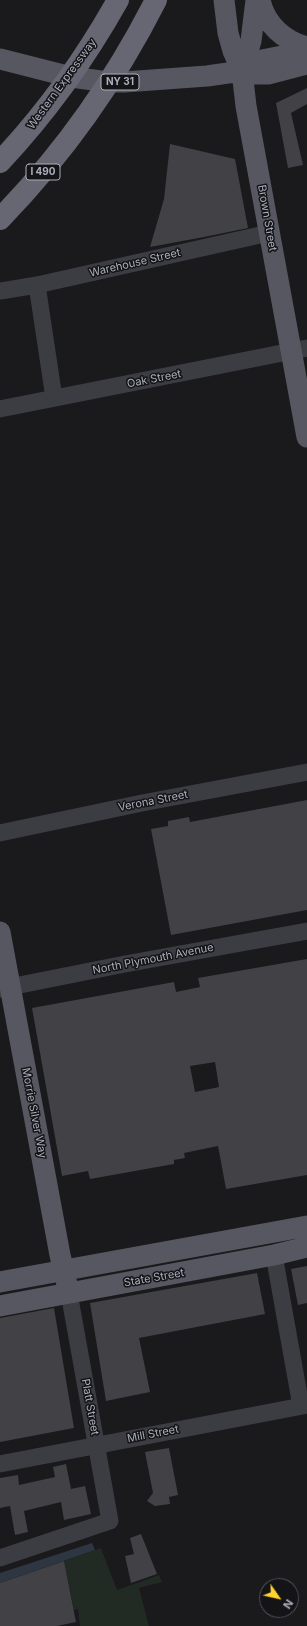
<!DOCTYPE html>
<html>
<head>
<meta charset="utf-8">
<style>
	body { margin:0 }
	#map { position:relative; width:307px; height:1626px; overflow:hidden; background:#1a191c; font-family:Inter,sans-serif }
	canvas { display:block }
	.north { position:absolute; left:259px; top:1578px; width:40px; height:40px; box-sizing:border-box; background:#141417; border:1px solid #505259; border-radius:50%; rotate:124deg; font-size:11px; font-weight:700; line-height:16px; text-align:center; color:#abaebc }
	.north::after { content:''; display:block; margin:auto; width:14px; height:18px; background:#ffd22e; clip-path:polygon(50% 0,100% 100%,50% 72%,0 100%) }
</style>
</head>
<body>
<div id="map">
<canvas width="307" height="1626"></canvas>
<div class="north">N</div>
</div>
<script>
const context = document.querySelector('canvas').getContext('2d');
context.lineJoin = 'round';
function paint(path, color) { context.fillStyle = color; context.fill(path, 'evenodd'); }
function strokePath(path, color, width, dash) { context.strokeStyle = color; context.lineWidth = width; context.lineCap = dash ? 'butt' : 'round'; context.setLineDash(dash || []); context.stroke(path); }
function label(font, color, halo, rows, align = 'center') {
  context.font = font + ' Inter,sans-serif'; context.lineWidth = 3; context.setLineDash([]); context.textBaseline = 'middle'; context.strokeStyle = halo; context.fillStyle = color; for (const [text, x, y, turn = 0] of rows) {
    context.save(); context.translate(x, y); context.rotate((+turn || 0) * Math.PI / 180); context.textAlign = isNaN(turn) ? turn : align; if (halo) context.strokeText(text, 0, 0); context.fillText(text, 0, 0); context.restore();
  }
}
paint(new Path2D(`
	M101 1548 117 1590 159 1575 162 1582 139 1588 149 1626H80L78 1609 74 1610 64 1561Z`), '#212a23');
paint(new Path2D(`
	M92 1543 95 1550 0 1583V1573Z`), '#2e3641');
paint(new Path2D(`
	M307 88V104L291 113 303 165 288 168 276 103Z
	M170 144 235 159 248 228 204 237 150 247 164 199Z
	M307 800V910L171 935 151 829 168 826V821L189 817 190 822Z
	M307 959V1175L226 1189 218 1146 184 1153 185 1158 174 1160V1164L90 1179 88 1171 62 1176 32 1008 174 982 176 992 200 987 198 978ZM215 1062 219 1087 195 1092 190 1066Z
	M307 1266V1303L298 1305 291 1269Z
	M257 1273 265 1314 139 1338 150 1392 106 1401 90 1303Z
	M54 1308 74 1428 0 1442V1318Z
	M169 1448 178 1495 169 1497 170 1504 155 1506 147 1501 153 1493 145 1452Z
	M66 1464 71 1489 85 1486 91 1514 64 1520 61 1502 24 1511 28 1532 15 1535 10 1506 0 1508V1478L18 1475 19 1485 55 1477 53 1467Z
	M141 1534 157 1574 131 1583 125 1556 134 1554 130 1538Z
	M64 1561 76 1622 57 1626H0V1583Z`), '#414146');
strokePath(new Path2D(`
	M37 285 54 398
	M0 291 37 285 269 233
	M0 409 307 348
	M0 833 142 803 307 772
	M0 989 125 964 307 931
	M274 1255 301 1406
	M0 1464 307 1405
	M0 1558 110 1521 69 1293`), '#3c3c43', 17);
strokePath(new Path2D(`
	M224 0 228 33 233 51 242 71 246 106 307 437
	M260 0C265 24 284 41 307 47
	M0 59 71 77 108 82H124L207 76 242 71 255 74H268L307 64
	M242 71 251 41 256 0
	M242 71 262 60 307 51
	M0 932 60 1255 69 1293
	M0 1282 307 1226
	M0 1306 274 1255 307 1247`), '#565760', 21);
strokePath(new Path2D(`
	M0 162C46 113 85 59 118 0
	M0 219C63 154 115 81 156 0`), '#666772', 22);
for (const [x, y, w] of [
	[120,82,38],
	[43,172,34]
]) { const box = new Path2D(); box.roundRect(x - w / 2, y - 8, w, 16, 3); context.fillStyle = '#141417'; context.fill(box); strokePath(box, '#abaebc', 1); }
label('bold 10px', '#abaebc', null, [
	["NY 31",120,82],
	["I 490",43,172]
]);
label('11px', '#abaebc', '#141417', [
	["Western Expressway",62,84,-54],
	["Brown Street",267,218,80],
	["Warehouse Street",135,263,-13],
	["Oak Street",154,379,-11],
	["Verona Street",153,801,-11],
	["North Plymouth Avenue",153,959,-11],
	["Morrie Silver Way",34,1113,79],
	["State Street",154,1278,-10],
	["Platt Street",90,1407,80],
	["Mill Street",153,1434,-11]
]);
</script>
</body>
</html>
